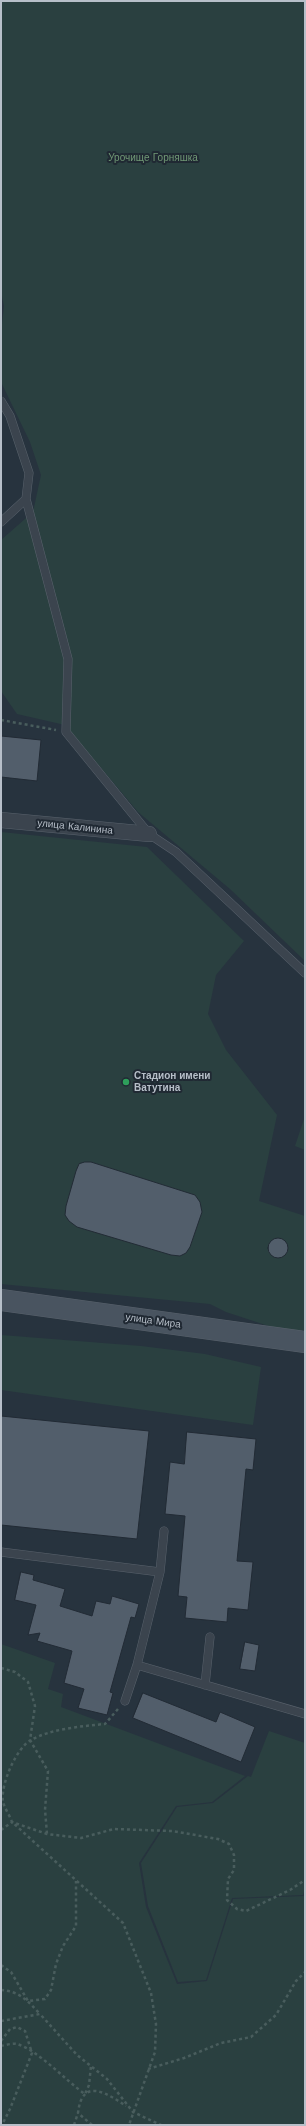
<!DOCTYPE html>
<html>
<head>
<meta charset="utf-8">
<style>
	body { margin:0 }
	#map { position:relative; width:306px; height:2126px; overflow:hidden; background:#27333e; font-family:"Work Sans",sans-serif }
	canvas { display:block }
	.frame { position:absolute; inset:0; border:2px solid #b7bfc9; pointer-events:none }
</style>
</head>
<body>
<div id="map">
<canvas width="306" height="2126"></canvas>
<div class="frame"></div>
</div>
<script>
const context = document.querySelector('canvas').getContext('2d');
context.lineJoin = 'round';
function paint(path, color) { context.fillStyle = color; context.fill(path, 'evenodd'); }
function strokePath(path, color, width, dash) { context.strokeStyle = color; context.lineWidth = width; context.lineCap = dash ? 'butt' : 'round'; context.setLineDash(dash || []); context.stroke(path); }
function label(font, color, halo, rows, align = 'center') {
  context.font = font + ' "Work Sans",sans-serif'; context.lineWidth = 4; context.setLineDash([]); context.textBaseline = 'middle'; context.strokeStyle = halo; context.fillStyle = color; for (const [text, x, y, turn = 0] of rows) {
    context.save(); context.translate(x, y); context.rotate((+turn || 0) * Math.PI / 180); context.textAlign = isNaN(turn) ? turn : align; if (halo) context.strokeText(text, 0, 0); context.fillText(text, 0, 0); context.restore();
  }
}
paint(new Path2D(`
	M1 1H305V961L230 889 138 812 65 725 17 714 1 691V540L33 512 41 475 30 442 1 382V332L4 306 1 292Z
	M1 832 147 847 244 941 216 975 208 1014 226 1050 277 1115 259 1201 305 1216V1330L287 1332 226 1312 210 1304 1 1284Z
	M305 1116V1150L295 1146Z
	M1 1335 141 1346 205 1354 261 1367 253 1425 1 1390Z
	M1 1644 55 1663 48 1689 63 1694 61 1707 245 1776 212 1802 176 1806 139 1863 146 1907 177 1984 207 1981 233 1899 304 1896 305 1894V2125H1Z
	M269 1731 305 1743V1888L303 1895 232 1898 206 1980 178 1982 148 1906 141 1863 177 1807 213 1803 248 1776 251 1777Z`), '#2a4040');
const building = new Path2D(`
	M1 736 41 740 37 781 1 777Z
	M85 1162H91L195 1195 200 1202 202 1212 190 1247 186 1253 180 1256 171 1255 77 1227 69 1221 65 1215 66 1206 76 1171 79 1164Z
	M268 1248a10 10 0 1 1 20 0a10 10 0 1 1-20 0Z
	M1 1416 149 1431 137 1539 1 1525Z
	M187 1432 256 1439 253 1470 246 1469 237 1561 253 1562 248 1610 228 1608 227 1622 185 1618 187 1597 178 1596 185 1516 165 1514 170 1462 184 1464Z
	M21 1572 34 1575 33 1580 65 1589 60 1606 92 1616 96 1601 110 1604 112 1596 139 1604 135 1618 131 1617 110 1692 113 1693 107 1715 78 1708 84 1689 64 1683 72 1651 37 1641 40 1633 28 1635 36 1605 15 1600Z
	M245 1642 259 1645 255 1671 240 1669Z
	M143 1693 216 1722 220 1712 255 1727 241 1762 133 1718Z`);
paint(building, '#525e6b');
strokePath(building, '#222b35', 1);
const service = new Path2D(`
	M1 401 10 416 29 473 26 499 1 522
	M26 499 68 659 66 732 149 834 176 852 305 973
	M1 1552 160 1572 164 1531
	M137 1665 305 1714
	M205 1685 210 1637
	M125 1701 137 1665 160 1572`);
const minor = new Path2D(`
	M1 820 149 834`);
const secondary = new Path2D(`
	M1 1300 305 1342`);
strokePath(service, '#59626c', 9);
strokePath(minor, '#59626c', 16);
strokePath(secondary, '#59626c', 22);
strokePath(new Path2D(`
	M1 720 56 730
	M1 1668 15 1672 28 1682 35 1706 30 1740 48 1771 45 1810 47 1834
	M118 1709 105 1724C83 1726 50 1729 31 1740 16 1748 0 1786 3 1802 5 1809 10 1816 12 1822L123 1923 151 1993 156 2024 155 2052 129 2125
	M1 1830 12 1822 47 1834 81 1838 114 1829 172 1831 218 1839 229 1844 234 1855V1870L228 1879 227 1900 237 1909 246 1911 290 1890 305 1880
	M1 1965 11 1972 28 2001 45 1999 51 1990 56 1964 63 1946 76 1926V1881
	M1 1990C19 1991 28 2001 40 2014
	M1 2021 40 2014 77 2055 107 2079 133 2112 161 2125
	M1 2041 10 2029 17 2027 25 2031 32 2053 10 2109 2 2125
	M1 2046C6 2045 12 2043 17 2044 38 2050 66 2081 85 2094L89 2085 91 2066
	M148 2069 184 2058 221 2043 251 2037 276 2015 296 1981 305 1972
	M74 2125 78 2113
	M92 2125 78 2113C82 2076 108 2094 126 2106`), '#495d5d', 2.5, [3, 3]);
strokePath(service, '#3b444e', 8);
strokePath(minor, '#3b444e', 15);
strokePath(secondary, '#495460', 21);
for (const [x, y, r, color] of [
	[126,1082,4,"#2e9e5b"]
]) { const dot = new Path2D(); dot.arc(x, y, r, 0, 2 * Math.PI); context.fillStyle = color; context.fill(dot); strokePath(dot, '#202933', 1.5); }
label('10px', '#709875', '#202933', [
	["Урочище Горняшка",153,158]
]);
label('10px', '#b7bfc9', '#202933', [
	["улица Калинина",75,827,6],
	["улица Мира",153,1321,8]
]);
label('bold 10px', '#b7bfc9', '#202933', [
	["Стадион имени",134,1076],
	["Ватутина",134,1088]
], 'left');
</script>
</body>
</html>
